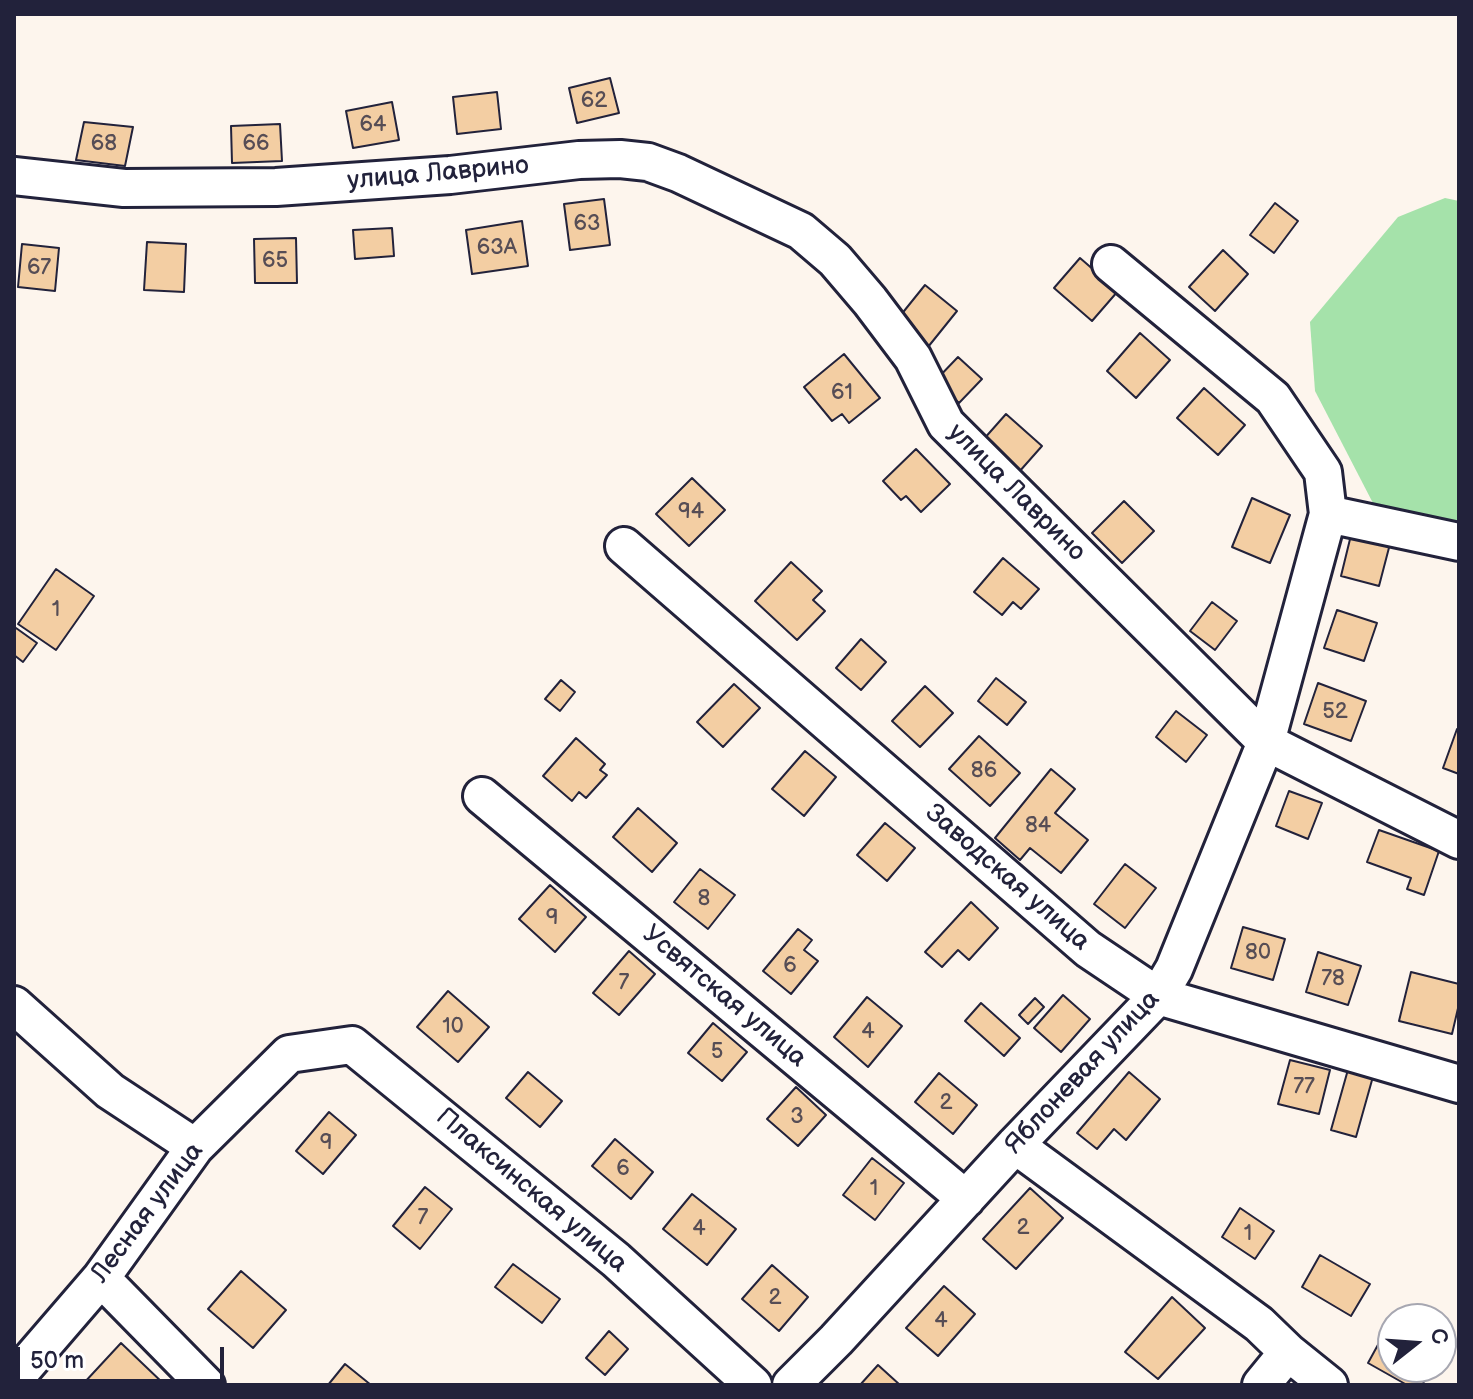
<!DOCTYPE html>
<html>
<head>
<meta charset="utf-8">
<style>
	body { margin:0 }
	#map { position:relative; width:1473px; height:1399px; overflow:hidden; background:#fdf5ed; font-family:"Balsamiq Sans",sans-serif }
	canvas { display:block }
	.frame { position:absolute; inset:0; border:16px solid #22223b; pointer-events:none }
	.north { position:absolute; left:1377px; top:1303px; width:80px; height:80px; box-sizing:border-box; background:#fff; border:2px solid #a7a7b1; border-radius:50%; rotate:73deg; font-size:22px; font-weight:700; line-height:32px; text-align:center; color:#22223b }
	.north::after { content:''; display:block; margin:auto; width:28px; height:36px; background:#22223b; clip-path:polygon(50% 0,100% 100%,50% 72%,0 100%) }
	.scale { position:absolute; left:16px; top:1347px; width:208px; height:36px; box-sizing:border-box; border:4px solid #22223b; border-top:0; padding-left:10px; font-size:24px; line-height:28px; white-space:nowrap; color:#22223b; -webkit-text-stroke:6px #fff; paint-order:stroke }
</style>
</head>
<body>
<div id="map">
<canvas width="1473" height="1399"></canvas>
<div class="frame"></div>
<div class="north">С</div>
<div class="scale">50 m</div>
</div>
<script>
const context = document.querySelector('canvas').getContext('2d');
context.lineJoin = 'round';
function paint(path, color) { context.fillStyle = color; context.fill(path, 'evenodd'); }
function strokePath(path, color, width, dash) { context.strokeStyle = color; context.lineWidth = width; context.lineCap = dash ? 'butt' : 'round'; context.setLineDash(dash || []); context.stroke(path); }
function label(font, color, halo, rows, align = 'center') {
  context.font = font + ' "Balsamiq Sans",sans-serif'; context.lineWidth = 6; context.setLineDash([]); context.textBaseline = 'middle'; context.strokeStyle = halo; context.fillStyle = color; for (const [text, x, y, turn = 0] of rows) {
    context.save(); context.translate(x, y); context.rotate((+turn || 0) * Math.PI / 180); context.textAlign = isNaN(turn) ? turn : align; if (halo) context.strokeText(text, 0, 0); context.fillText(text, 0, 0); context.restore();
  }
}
paint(new Path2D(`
	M1445 198 1459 201V523L1375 507 1315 391 1310 322 1398 217Z`), '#a5e2aa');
const building = new Path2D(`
	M610 78 619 113 577 123 569 88Z
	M497 92 501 129 457 134 453 97Z
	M392 102 399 140 353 148 346 111Z
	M84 122 133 127 125 166 76 160Z
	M280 124 282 161 232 163 231 126Z
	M604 199 610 245 570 250 564 204Z
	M1275 203 1298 221 1274 253 1250 235Z
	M522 221 528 266 472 274 466 230Z
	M392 228 394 256 355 259 353 230Z
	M296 238 297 283H255L254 239Z
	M147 242 186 244 184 292 144 290Z
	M22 244 59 248 55 291 18 287Z
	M1223 250 1248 274 1215 311 1189 287Z
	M1080 258 1118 291 1092 321 1054 288Z
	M925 285 957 311 928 347 896 321Z
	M1140 333 1170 360 1136 398 1107 371Z
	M844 354 880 398 849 423 842 414 832 421 804 387Z
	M958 357 982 379 959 403 935 381Z
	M1204 388 1245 425 1218 455 1177 418Z
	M1006 414 1042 446 1019 472 983 440Z
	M916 449 950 484 921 512 906 496 901 500 883 481Z
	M692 478 725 510 689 546 656 514Z
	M1252 498 1290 515 1270 563 1232 547Z
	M1124 501 1154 531 1122 563 1092 533Z
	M1352 531 1391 540 1379 586 1341 576Z
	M1003 558 1039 589 1021 609 1013 602 1002 615 974 592Z
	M791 562 822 591 813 600 825 611 797 640 755 601Z
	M56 569 94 596 56 650 18 624Z
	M1212 602 1237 621 1215 650 1190 631Z
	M1337 610 1377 623 1364 661 1324 648Z
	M16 628 37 643 23 662 14 655V630Z
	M861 639 886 662 861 690 836 668Z
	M996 678 1026 702 1007 725 978 701Z
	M561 680 575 692 560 711 545 699Z
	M1318 683 1366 701 1351 741 1304 724Z
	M734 684 760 708 723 747 697 722Z
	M925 686 953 713 920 747 892 721Z
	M1176 711 1207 735 1186 762 1156 737Z
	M1457 729H1459V774L1443 768Z
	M979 736 1020 773 990 806 949 769Z
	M576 738 605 764 600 770 607 775 586 798 579 792 572 801 543 776Z
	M805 751 836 777 804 816 772 789Z
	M1051 769 1075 789 1055 813 1088 840 1061 873 1030 848 1020 860 995 838Z
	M1289 791 1322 803 1308 839 1276 826Z
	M638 808 677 843 652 872 613 837Z
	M885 823 915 848 887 881 857 855Z
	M1379 830 1439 851 1424 895 1407 889 1411 878 1367 862Z
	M1125 864 1156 888 1125 928 1094 904Z
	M700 869 735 895 708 929 674 902Z
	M550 885 586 917 555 952 519 919Z
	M971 902 998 928 969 960 958 950 942 967 925 952Z
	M1243 927 1285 939 1273 980 1231 968Z
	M798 929 812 940 804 950 818 961 791 994 763 971Z
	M629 951 655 974 619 1015 593 993Z
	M1318 952 1361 966 1348 1005 1306 992Z
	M1411 972 1459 984V1004L1452 1034 1399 1021Z
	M448 991 489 1027 458 1062 417 1027Z
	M1063 995 1090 1019 1061 1052 1034 1028Z
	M867 997 902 1026 868 1067 834 1037Z
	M1035 998 1044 1007 1028 1024 1019 1015Z
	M981 1003 1020 1038 1004 1056 965 1021Z
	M713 1023 747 1052 722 1081 688 1053Z
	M1290 1060 1330 1070 1319 1114 1278 1104Z
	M1349 1066 1374 1073 1356 1137 1331 1130Z
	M528 1072 562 1101 540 1127 506 1098Z
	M1129 1072 1160 1099 1126 1140 1114 1129 1097 1149 1077 1133Z
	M939 1073 977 1105 953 1134 915 1102Z
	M796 1087 826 1115 798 1146 767 1119Z
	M329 1112 356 1135 323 1174 296 1151Z
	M615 1139 653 1172 631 1199 592 1166Z
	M872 1158 904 1183 875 1220 843 1195Z
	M425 1187 452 1209 420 1249 393 1226Z
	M1030 1188 1063 1218 1016 1269 983 1239Z
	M692 1194 736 1229 707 1265 663 1229Z
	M1240 1208 1274 1231 1255 1259 1222 1237Z
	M1320 1255 1370 1284 1351 1316 1302 1287Z
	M513 1264 560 1299 542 1323 495 1287Z
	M772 1265 808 1297 779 1331 742 1299Z
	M241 1271 286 1310 253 1348 208 1309Z
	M944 1286 975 1314 938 1356 906 1328Z
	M1172 1297 1205 1328 1158 1379 1125 1352Z
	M1391 1321 1393 1322V1367H1432L1422 1385H1407L1368 1363Z
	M609 1331 628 1349 605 1375 586 1358Z
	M121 1343 165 1385 83 1384Z
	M345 1364 371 1385H328Z
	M878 1365 900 1385H860Z`);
paint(building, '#f3cea3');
strokePath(building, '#22223b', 2);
const minor = new Path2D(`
	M14 176 124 188 276 187 450 175 579 160 620 159 648 162 678 173 801 231 835 260 870 301 913 358 946 424 1266 742 1459 840
	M1111 264 1273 398 1323 472 1328 514 1459 542
	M624 546 1088 949 1158 996 1459 1084
	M482 796 966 1199
	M14 1005 110 1091 195 1147
	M1015 1145 1259 1324 1288 1352 1261 1385
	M101 1278 206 1385
	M1288 1352 1329 1385
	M14 1379 101 1278 195 1147 289 1054 352 1045 616 1260 753 1385
	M791 1385 836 1340 1015 1145 1158 996 1174 969 1266 742 1328 514`);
strokePath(minor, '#22223b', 42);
strokePath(minor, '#fff', 36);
label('22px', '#564d55', null, [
	["62",594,101],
	["64",373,125],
	["68",104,144],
	["66",256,144],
	["63",587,224],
	["63А",497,248],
	["65",275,261],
	["67",39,268],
	["61",842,393],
	["94",691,512],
	["1",56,610],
	["52",1335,712],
	["86",984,771],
	["84",1038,826],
	["8",704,899],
	["9",552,918],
	["80",1258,953],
	["6",790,966],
	["78",1333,979],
	["7",624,983],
	["10",453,1027],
	["4",868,1032],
	["5",717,1052],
	["77",1304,1087],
	["2",946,1103],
	["3",797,1117],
	["9",326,1143],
	["6",623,1169],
	["1",874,1189],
	["7",423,1218],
	["2",1023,1228],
	["4",699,1229],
	["1",1248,1234],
	["2",775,1298],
	["4",941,1321]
]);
label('26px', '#22223b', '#fff', [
	["улица Лаврино",438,174,-5],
	["улица Лаврино",1016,493,45],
	["Заводская улица",1007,878,41],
	["Усвятская улица",724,997,40],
	["Яблоневая улица",1083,1073,-47],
	["Плаксинская улица",531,1191,40],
	["Лесная улица",148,1213,-53]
]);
</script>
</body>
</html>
